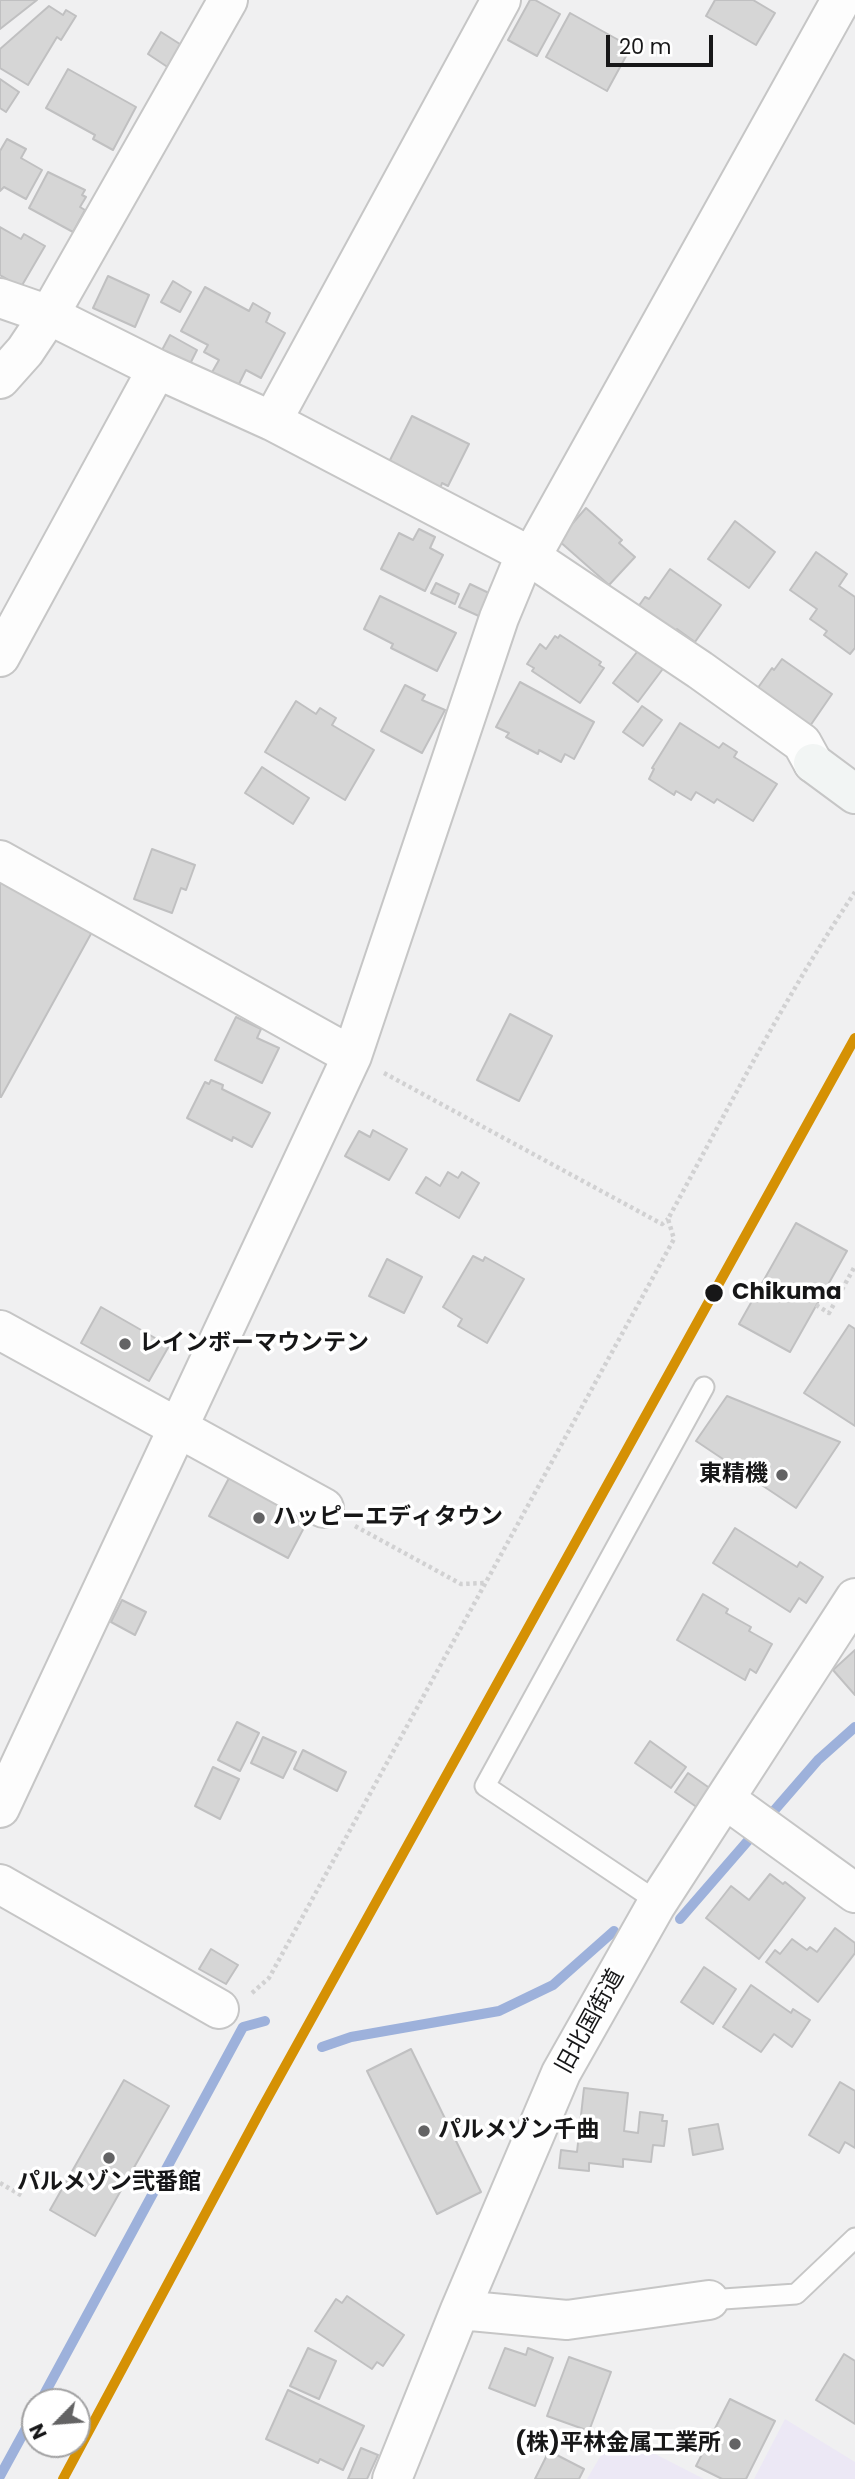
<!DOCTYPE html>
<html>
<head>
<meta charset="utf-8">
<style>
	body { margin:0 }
	#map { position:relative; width:855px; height:2479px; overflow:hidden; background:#f0f0f1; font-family:Poppins,sans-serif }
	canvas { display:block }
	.north { position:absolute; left:21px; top:2388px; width:70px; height:70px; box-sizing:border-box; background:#fff; border:2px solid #a2a2a3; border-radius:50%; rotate:245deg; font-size:19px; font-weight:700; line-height:28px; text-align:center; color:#171718 }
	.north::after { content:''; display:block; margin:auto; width:24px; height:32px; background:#636364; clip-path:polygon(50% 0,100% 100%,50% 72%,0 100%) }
	.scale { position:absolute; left:606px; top:35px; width:107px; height:32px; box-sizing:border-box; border:4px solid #171718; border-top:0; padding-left:9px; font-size:21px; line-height:24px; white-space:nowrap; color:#171718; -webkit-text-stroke:5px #fff; paint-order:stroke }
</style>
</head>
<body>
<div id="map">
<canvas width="855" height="2479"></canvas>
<div class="north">N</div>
<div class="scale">20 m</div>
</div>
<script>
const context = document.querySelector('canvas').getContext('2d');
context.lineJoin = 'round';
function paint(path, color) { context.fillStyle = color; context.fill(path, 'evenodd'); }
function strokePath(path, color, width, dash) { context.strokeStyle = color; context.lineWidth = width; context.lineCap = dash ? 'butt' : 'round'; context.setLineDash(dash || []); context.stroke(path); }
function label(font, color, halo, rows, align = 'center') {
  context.font = font + ' Poppins,"Noto Sans JP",sans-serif'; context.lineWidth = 7; context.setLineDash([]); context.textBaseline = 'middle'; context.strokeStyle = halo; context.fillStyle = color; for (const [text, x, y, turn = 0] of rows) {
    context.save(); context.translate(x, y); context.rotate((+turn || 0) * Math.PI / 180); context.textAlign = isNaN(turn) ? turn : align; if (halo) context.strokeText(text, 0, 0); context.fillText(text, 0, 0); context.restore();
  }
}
paint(new Path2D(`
	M785 2419 855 2462V2479H754Z
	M614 2433 704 2479H587Z`), '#ece8f5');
strokePath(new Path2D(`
	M680 1919 818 1760 855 1727
	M322 2047 351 2037 499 2011 553 1985 614 1931
	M40 2402 243 2027 265 2021
	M0 2476 35 2412`), '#9db1db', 10);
const building = new Path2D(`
	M0 0H37L0 29Z
	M530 0H535L560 14 537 56 508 40Z
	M715 0H753L775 13 756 45 706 16Z
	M49 6 63 15 66 10 76 16 61 40 57 37 28 85 0 68V49Z
	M570 13 631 47 607 91 546 57Z
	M161 32 183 46 169 68 148 54Z
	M68 69 136 107 113 150 93 139 95 135 46 108Z
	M0 79 19 92 6 112 0 108Z
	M7 139 26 149 21 158 42 170 26 199 4 187 0 191V151Z
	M48 172 85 190 82 195 86 197 80 207 85 210 73 232 29 208Z
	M0 227 21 239 24 234 45 246 21 287 0 275Z
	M108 276 149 295 135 327 93 308Z
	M173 281 191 292 180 312 161 302Z
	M205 287 249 311 253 303 270 313 266 322 285 333 261 378 246 370 237 388 211 374 219 360 204 352 208 345 181 331Z
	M170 335 197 350 188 368 161 352Z
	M412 416 469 444 448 486 442 483 440 489 388 464Z
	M586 508 622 540 619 543 635 557 609 585 558 540Z
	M735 521 775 552 749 588 708 559Z
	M419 529 435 537 430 548 443 555 425 591 381 569 399 533 413 540Z
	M816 552 847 574 839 586 855 597V648L850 654 824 635 827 631 810 619 817 609 790 590Z
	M670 569 721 605 695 642 677 629 674 633 638 607 645 597 649 599Z
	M436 583 459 594 455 604 431 593Z
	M470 584 491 594 481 617 459 607Z
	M380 596 456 633 437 671 391 648 393 644 364 629Z
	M560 635 601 662 599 665 604 668 580 703 532 671 534 668 527 664 540 644 546 649 555 636 558 638Z
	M640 648 665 666 638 702 613 683Z
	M782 659 832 694 810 726 757 689 772 668 774 670Z
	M520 682 594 722 574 759 565 754 561 762 539 750 538 754 506 737 509 733 496 727Z
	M405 685 425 695 422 700 445 710 422 753 381 731Z
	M296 701 316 714 320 708 336 718 332 725 374 750 345 800 265 752Z
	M642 706 662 720 643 746 623 732Z
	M680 723 719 748 723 743 737 752 734 757 777 784 753 821 717 799 714 803 696 792 691 800 676 791 674 795 649 779 654 769 652 768Z
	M262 767 309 798 293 824 245 793Z
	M152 849 195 865 186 890 181 888 172 913 134 899Z
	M0 881 92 932 1 1097H0Z
	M510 1014 552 1036 519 1101 477 1080Z
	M236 1017 261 1029 257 1038 279 1048 262 1083 215 1060Z
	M211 1080 223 1085 222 1089 270 1113 252 1147 233 1137 232 1141 187 1118 205 1082 209 1084Z
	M373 1130 407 1149 389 1180 345 1156 359 1131 370 1137Z
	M448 1172 458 1178 462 1172 479 1183 459 1218 416 1193 426 1177 440 1186Z
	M796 1223 847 1251 790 1352 739 1324Z
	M473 1256 483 1261 485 1257 524 1279 487 1343 458 1326 462 1319 443 1307Z
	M387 1259 422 1277 404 1313 369 1296Z
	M101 1307 169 1346 149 1381 81 1343Z
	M849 1325 855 1329V1426L804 1393Z
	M727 1396 840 1442 796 1508 696 1441Z
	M229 1478 308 1520 288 1558 209 1516Z
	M735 1528 797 1567 800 1562 823 1577 806 1603 799 1598 790 1612 713 1563Z
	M703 1594 728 1609 726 1613 751 1627 749 1631 772 1644 756 1673 750 1669 745 1680 677 1640Z
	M122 1600 146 1612 135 1635 111 1622Z
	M855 1650V1695L833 1670Z
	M237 1722 259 1733 240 1771 218 1760Z
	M263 1737 296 1752 283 1778 251 1763Z
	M650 1741 686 1767 671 1788 635 1763Z
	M303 1750 346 1772 337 1791 294 1769Z
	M213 1767 239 1779 220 1819 195 1806Z
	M688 1773 711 1789 698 1808 675 1792Z
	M770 1874 783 1884 785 1882 805 1898 759 1959 706 1918 731 1886 749 1900Z
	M835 1928 855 1943V1953L818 2002 766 1962 775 1950 780 1954 792 1939 807 1950 810 1947 817 1952Z
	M211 1949 238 1965 226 1984 199 1969Z
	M704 1967 736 1989 713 2024 681 2002Z
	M751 1985 791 2013 793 2009 810 2020 792 2047 774 2034 761 2052 723 2027Z
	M411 2049 481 2192 437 2214 367 2071Z
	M124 2080 169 2106 95 2236 50 2210Z
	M840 2082 855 2091V2148L845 2142 839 2153 809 2135Z
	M584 2088 628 2093 624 2131 638 2133 640 2112 663 2115 662 2121H667L664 2146 653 2145 651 2162 623 2159V2167L589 2163V2171L559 2168 561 2150 577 2152Z
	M718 2124 723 2149 693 2155 689 2129Z
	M347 2296 404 2335 383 2366 377 2362 372 2369 315 2331 336 2299 342 2303Z
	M308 2348 336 2361 319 2399 290 2386Z
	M505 2348 526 2355 528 2348 553 2358 535 2406 489 2388Z
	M844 2354 855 2361V2424L816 2400Z
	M569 2357 611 2372 589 2431 547 2416Z
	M288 2390 364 2426 343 2470 320 2459 318 2463 266 2439Z
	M730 2399 775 2421 746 2479H722L696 2466Z
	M361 2448 378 2455 367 2479H348Z
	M549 2451 584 2469 579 2479H535Z`);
paint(building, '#d6d6d6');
strokePath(building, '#c0c0c1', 2);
const lane = new Path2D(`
	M658 1902 485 1786 704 1387
	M709 2300 796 2294 855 2238`);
const street = new Path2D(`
	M228 0 49 315 157 369 272 421 528 555 700 670 802 743 813 763
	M0 298 49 315 25 351 0 379
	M272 421 501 0
	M0 657 157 369
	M0 860 352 1056
	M0 1330 324 1508
	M725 1799 855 1893
	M0 1808 352 1056 499 618 521 565 536 548 841 0
	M0 1884 219 2009
	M460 2310 567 2320 709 2300
	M392 2479 460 2310 561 2073 656 1905 855 1598`);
const secondary = new Path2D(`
	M813 763 855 794`);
strokePath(lane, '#c6c6c6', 23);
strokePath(street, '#c6c6c6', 42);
strokePath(secondary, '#c6c6c6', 42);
strokePath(new Path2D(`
	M384 1073 662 1224 668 1219
	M816 1305 829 1313 855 1266
	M355 1526 461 1584 485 1583
	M252 1993 269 1978 674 1239 668 1219C728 1109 785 996 855 892
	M0 2183 24 2197`), '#d1d1d2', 4.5, [3.5, 3.5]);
strokePath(lane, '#fdfdfd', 19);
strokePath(street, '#fdfdfd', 38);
strokePath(secondary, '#f2f5f4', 38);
strokePath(new Path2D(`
	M63 2479 262 2108 855 1038`), '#d59104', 10);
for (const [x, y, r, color] of [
	[714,1293,10,"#171718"],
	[125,1344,7,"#636364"],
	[782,1475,7,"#636364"],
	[259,1518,7,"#636364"],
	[424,2131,7,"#636364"],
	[109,2158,7,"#636364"],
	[735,2444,7,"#636364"]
]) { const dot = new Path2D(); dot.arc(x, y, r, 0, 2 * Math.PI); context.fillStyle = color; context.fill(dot); strokePath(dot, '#fff', 2.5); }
label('bold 23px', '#171718', '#fff', [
	["Chikuma",732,1293]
], 'left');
label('bold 23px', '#171718', '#fff', [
	["レインボーマウンテン",139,1344],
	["東精機",768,1475,"right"],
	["ハッピーエディタウン",273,1518],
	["パルメゾン千曲",438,2131],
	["パルメゾン弐番館",109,2183,"center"],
	["(株)平林金属工業所",721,2444,"right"]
], 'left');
label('23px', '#171718', '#fff', [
	["旧北国街道",591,2022,-61]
]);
</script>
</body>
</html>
